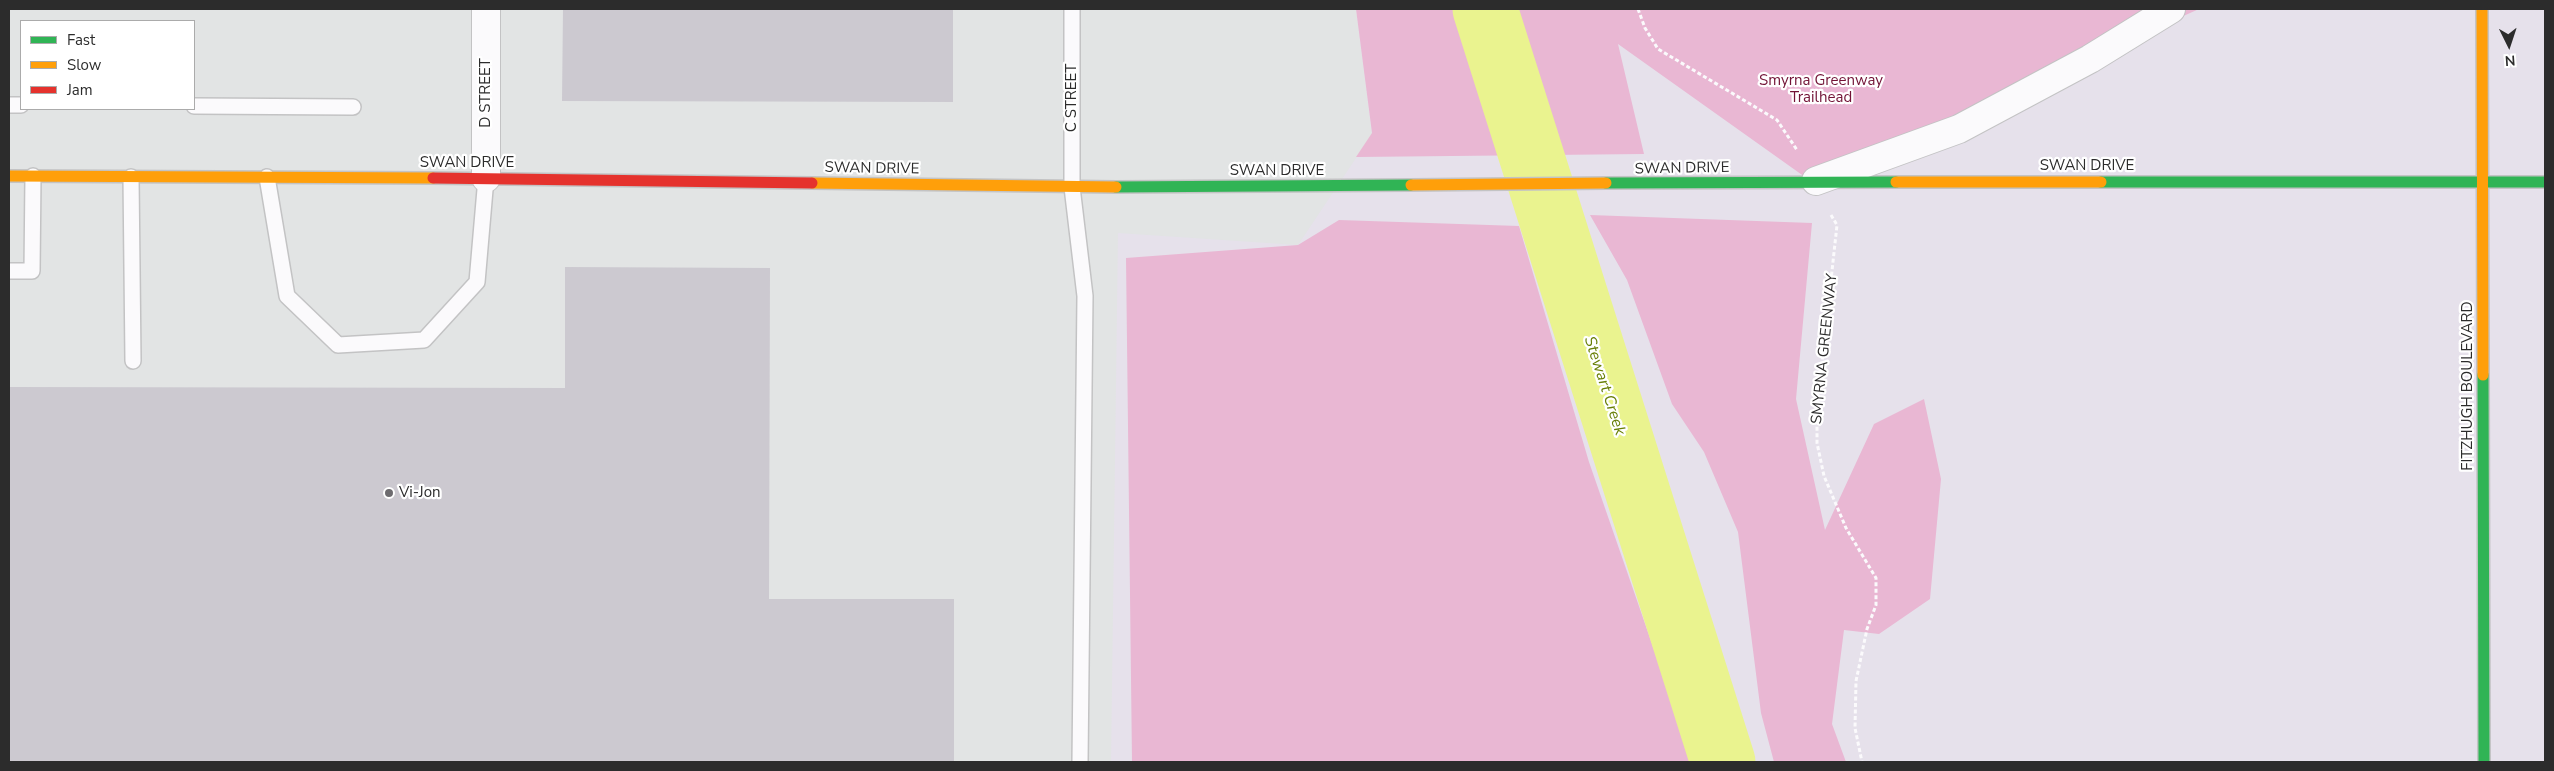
<!DOCTYPE html>
<html>
<head>
<meta charset="utf-8">
<style>
	body { margin:0 }
	#map { position:relative; width:2554px; height:771px; overflow:hidden; background:#e6e1eb; font-family:"Nunito Sans",sans-serif }
	canvas { display:block }
	.frame { position:absolute; inset:0; border:10px solid #2c2c2c; pointer-events:none }
	.legend { position:absolute; left:20px; top:20px; width:175px; height:90px; box-sizing:border-box; background:#fff; border:1px solid #ababab; margin:0; padding:6px 9px; list-style:none; font-size:15px; color:#2c2c2c }
	.legend li { display:flex; align-items:center; gap:10px; height:25px }
	.legend b { width:25px; border:1px solid #ababab }
	.north { position:absolute; left:2484px; top:20px; width:50px; height:50px; -webkit-text-stroke:4px #fff; paint-order:stroke; rotate:176deg; font-size:14px; font-weight:700; line-height:20px; text-align:center; color:#2c2c2c }
	.north::after { content:''; display:block; margin:auto; width:18px; height:22px; background:#2c2c2c; clip-path:polygon(50% 0,100% 100%,50% 72%,0 100%) }
</style>
</head>
<body>
<div id="map">
<canvas width="2554" height="771"></canvas>
<div class="frame"></div>
<ul class="legend">
<li><b style="height:6px;background:#30b455"></b>Fast</li>
<li><b style="height:6px;background:#ff9f0a"></b>Slow</li>
<li><b style="height:6px;background:#e5322d"></b>Jam</li>
</ul>
<div class="north">N</div>
</div>
<script>
const context = document.querySelector('canvas').getContext('2d');
context.lineJoin = 'round';
function paint(path, color) { context.fillStyle = color; context.fill(path, 'evenodd'); }
function strokePath(path, color, width, dash) { context.strokeStyle = color; context.lineWidth = width; context.lineCap = dash ? 'butt' : 'round'; context.setLineDash(dash || []); context.stroke(path); }
function label(font, color, halo, rows, align = 'center') {
  context.font = font + ' "Nunito Sans",sans-serif'; context.lineWidth = 4.5; context.setLineDash([]); context.textBaseline = 'middle'; context.strokeStyle = halo; context.fillStyle = color; for (const [text, x, y, turn = 0] of rows) {
    context.save(); context.translate(x, y); context.rotate((+turn || 0) * Math.PI / 180); context.textAlign = isNaN(turn) ? turn : align; if (halo) context.strokeText(text, 0, 0); context.fillText(text, 0, 0); context.restore();
  }
}
paint(new Path2D(`
	M9 9H1356L1372 134 1298 245 1118 233 1111 762H9ZM21 21H194V109H21Z`), '#e2e4e4');
paint(new Path2D(`
	M1356 9H2199L1812 182 1618 44 1644 154 1356 157 1372 133Z
	M1590 215 1812 223 1796 399 1825 530 1874 424 1924 399 1941 479 1930 599 1879 634 1844 630 1832 724 1846 762H1774L1761 713 1738 532 1704 452 1672 404 1627 280Z
	M1339 220 1519 226 1589 462 1693 762H1132L1126 258 1298 245Z`), '#e9b7d3');
strokePath(new Path2D(`
	M1485 9 1723 762`), '#eaf38f', 65);
paint(new Path2D(`
	M563 9H953V102L562 101Z
	M565 267 770 268 769 599H954V762H9V387L565 388Z`), '#ccc9d0');
const lane = new Path2D(`
	M1072 9V187L1085 296 1080 762
	M9 105H21
	M194 106 353 107
	M131 177 133 361
	M267 177 287 296 338 345 424 340 477 282 486 178
	M9 271H32L33 176`);
const street = new Path2D(`
	M486 9V178
	M1816 181 1959 129 2090 59 2171 9`);
const fast = new Path2D(`
	M2101 182H2545
	M1606 183 1896 182
	M1116 187 1411 185
	M2483 375 2484 762`);
const slow = new Path2D(`
	M2482 9 2483 375
	M9 176 433 178
	M1896 182H2101
	M812 183 1116 187
	M1411 185 1606 183`);
const jam = new Path2D(`
	M433 178 812 183`);
strokePath(lane, '#c3c3c4', 18);
strokePath(street, '#c3c3c4', 30);
strokePath(fast, '#c3c3c4', 14);
strokePath(slow, '#c3c3c4', 14);
strokePath(jam, '#c3c3c4', 14);
strokePath(new Path2D(`
	M1638 9 1645 28 1658 49 1777 120 1797 150
	M1831 215 1837 225 1817 408V443L1824 476 1846 528 1876 578V605L1867 629 1856 681 1855 728 1862 762`), '#fbfafc', 3, [4, 2.5]);
strokePath(lane, '#fbfafc', 15);
strokePath(street, '#fbfafc', 28);
strokePath(fast, '#30b455', 11);
strokePath(slow, '#ff9f0a', 11);
strokePath(jam, '#e5322d', 11);
for (const [x, y, r, color] of [
	[389,493,5,"#6d6b6f"]
]) { const dot = new Path2D(); dot.arc(x, y, r, 0, 2 * Math.PI); context.fillStyle = color; context.fill(dot); strokePath(dot, '#fff', 2); }
label('15px', '#721336', '#fff', [
	["Smyrna Greenway",1821,81],
	["Trailhead",1821,98]
]);
label('15px', '#2c2c2c', '#fff', [
	["D STREET",486,93,-90],
	["C STREET",1072,98,-90],
	["SWAN DRIVE",467,163],
	["SWAN DRIVE",2087,166],
	["SWAN DRIVE",872,169,1],
	["SWAN DRIVE",1682,169,-1],
	["SWAN DRIVE",1277,171],
	["SMYRNA GREENWAY",1825,349,-84],
	["FITZHUGH BOULEVARD",2468,386,-90]
]);
label('15px', '#2c2c2c', '#fff', [
	["Vi-Jon",399,493]
], 'left');
label('italic 16px', '#677e05', '#fff', [
	["Stewart Creek",1604,386,72]
]);
</script>
</body>
</html>
